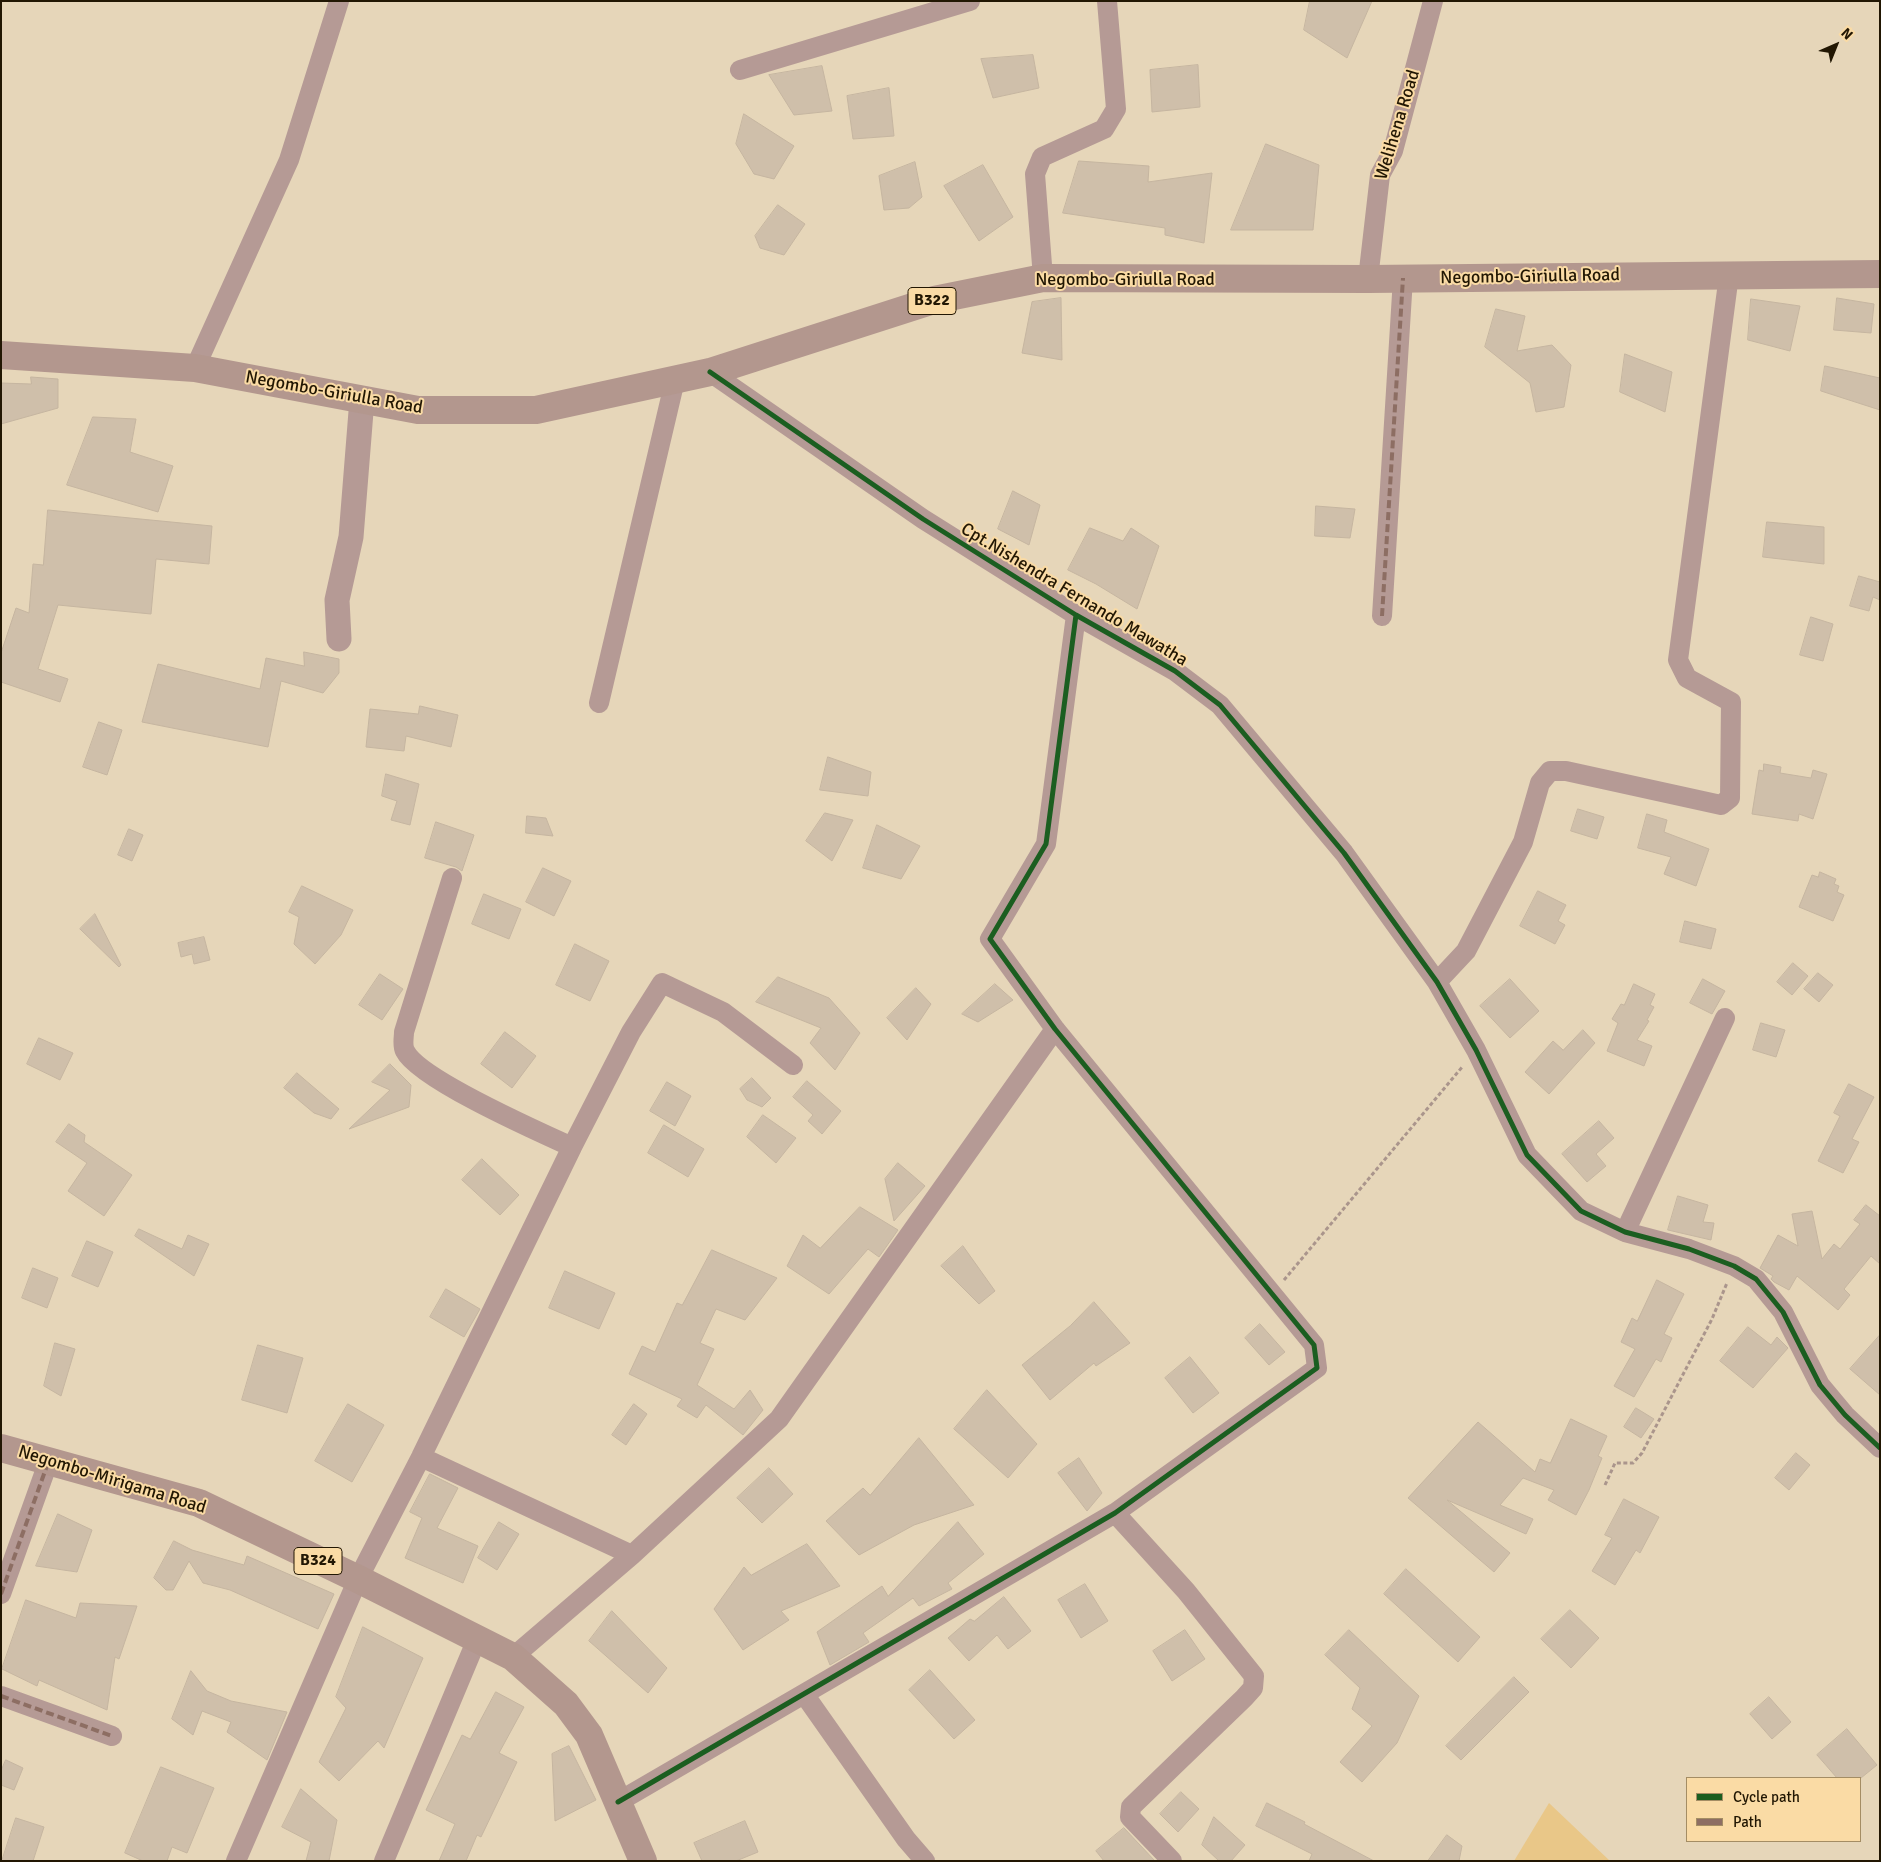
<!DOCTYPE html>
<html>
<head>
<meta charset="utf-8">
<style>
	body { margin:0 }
	#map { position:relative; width:1881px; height:1862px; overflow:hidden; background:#e6d6b9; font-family:Signika,sans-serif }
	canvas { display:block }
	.frame { position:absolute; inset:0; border:2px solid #221703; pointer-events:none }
	.legend { position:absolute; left:1686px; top:1777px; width:175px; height:65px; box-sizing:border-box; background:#fadba5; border:1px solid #a48d64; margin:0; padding:6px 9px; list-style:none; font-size:15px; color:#221703 }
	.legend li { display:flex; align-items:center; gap:10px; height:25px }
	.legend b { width:25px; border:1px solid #a48d64 }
	.north { position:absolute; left:1811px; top:20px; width:50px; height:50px; -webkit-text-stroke:4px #fadba5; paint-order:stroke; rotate:44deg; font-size:14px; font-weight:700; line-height:20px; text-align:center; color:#221703 }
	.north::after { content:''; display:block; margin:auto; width:18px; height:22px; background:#221703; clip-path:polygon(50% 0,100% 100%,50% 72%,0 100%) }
</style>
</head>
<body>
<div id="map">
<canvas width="1881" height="1862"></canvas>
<div class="frame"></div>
<ul class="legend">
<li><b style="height:6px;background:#1b5e20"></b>Cycle path</li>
<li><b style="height:6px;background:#8d6e63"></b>Path</li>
</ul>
<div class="north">N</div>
</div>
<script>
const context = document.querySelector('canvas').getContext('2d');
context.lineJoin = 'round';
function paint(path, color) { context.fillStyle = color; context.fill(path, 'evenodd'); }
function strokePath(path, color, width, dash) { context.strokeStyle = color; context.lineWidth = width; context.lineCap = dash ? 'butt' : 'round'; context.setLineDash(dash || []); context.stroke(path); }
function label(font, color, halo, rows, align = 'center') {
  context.font = font + ' Signika,sans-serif'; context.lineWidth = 4; context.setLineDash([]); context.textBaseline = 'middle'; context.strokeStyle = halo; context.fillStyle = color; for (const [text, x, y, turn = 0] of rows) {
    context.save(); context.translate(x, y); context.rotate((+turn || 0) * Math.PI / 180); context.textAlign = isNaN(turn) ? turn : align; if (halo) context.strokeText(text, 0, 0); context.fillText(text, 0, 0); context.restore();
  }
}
paint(new Path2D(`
	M1549 1803 1610 1861H1514Z`), '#e9c788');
const building = new Path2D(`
	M1310 1H1372L1347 58 1304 30Z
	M1033 55 1039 88 993 98 981 59Z
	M1198 65 1200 107 1152 112 1150 70Z
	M822 66 832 111 794 115 769 75Z
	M889 88 894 136 853 139 847 96Z
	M744 114 794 146 774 179 754 174 736 144Z
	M1266 144 1319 165 1313 230H1231Z
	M1079 161 1149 166 1148 182 1212 173 1204 243 1165 235V228L1063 213Z
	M915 162 922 197 909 208 884 210 879 176Z
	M983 165 1013 217 979 241 944 186Z
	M778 205 805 224 784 255 760 248 755 236Z
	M1061 298 1062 360 1022 353 1032 302Z
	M1837 298 1874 304 1871 333 1834 330Z
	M1751 299 1800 306 1790 351 1748 340Z
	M1496 309 1525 316 1517 351 1552 345 1571 365 1564 407 1536 412 1530 383 1485 347Z
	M1625 354 1672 372 1665 412 1620 392Z
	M1825 366 1880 378V410L1821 391Z
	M31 377 58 379V408L1 424V383L31 384Z
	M93 417 136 419 130 452 173 466 158 512 67 485Z
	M1013 491 1040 505 1029 545 998 529Z
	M1316 506 1355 509 1350 538 1315 536Z
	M48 510 212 526 209 564 156 559 151 614 58 605 38 669 68 679 60 702 1 682V653L16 608 29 613 33 564 43 565Z
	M1767 522 1824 527V564L1763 557Z
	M1090 528 1123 541 1131 528 1159 546 1137 609 1096 584 1068 570Z
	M1859 576 1880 582V600L1873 597 1869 611 1850 606Z
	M1811 617 1833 624 1823 661 1800 655Z
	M304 652 339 659V673L323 693 281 681 268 747 142 722 158 664 260 689 266 658 304 666Z
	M420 706 458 715 451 747 406 736 404 751 366 747 370 709 418 714Z
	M99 722 122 730 107 775 83 767Z
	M828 757 871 772 868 796 820 790Z
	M1764 764 1781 767 1780 773 1811 778 1813 770 1827 774 1813 819 1799 814 1798 821 1752 814 1759 770 1763 771Z
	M386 774 419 784 410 825 391 820 397 801 382 796Z
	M1578 809 1604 817 1597 839 1571 831Z
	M825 813 853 820 832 861 806 841Z
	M1647 814 1667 820 1664 832 1709 849 1696 886 1664 874 1671 857 1638 848Z
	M527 816 546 818 553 836 526 833Z
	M436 822 474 835 462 871 456 867 425 858Z
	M877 825 920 846 901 879 863 868Z
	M129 829 143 835 132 861 118 855Z
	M543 868 571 881 554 916 526 902Z
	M1820 872 1836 879 1834 884 1839 886 1837 892 1844 895 1833 921 1799 907 1812 875 1818 877Z
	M302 886 353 910 341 935 315 964 294 944 299 917 289 912Z
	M1538 891 1566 905 1558 921 1565 925 1555 944 1520 926Z
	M484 894 521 909 509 939 472 924Z
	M95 914 121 965 119 967 80 929Z
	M1685 921 1716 929 1711 949 1680 942Z
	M204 937 210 960 194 964 192 954 181 957 178 943Z
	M575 944 609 961 590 1001 556 985Z
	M1793 963 1808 976 1792 995 1777 982Z
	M1818 973 1833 985 1819 1002 1804 989Z
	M380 974 403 989 382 1020 359 1005Z
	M778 977 829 998 860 1033 835 1070 810 1043 821 1028 756 1002Z
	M1510 979 1539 1011 1510 1038 1480 1006Z
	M1703 979 1725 991 1712 1014 1690 1003Z
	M995 984 1013 1000 978 1022 962 1014Z
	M1634 984 1655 994 1650 1005 1654 1007 1647 1020 1649 1021 1637 1040 1652 1046 1644 1066 1607 1051 1618 1023 1612 1019 1621 1004 1624 1005Z
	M916 988 931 1004 907 1040 887 1018Z
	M1761 1023 1785 1030 1776 1057 1753 1050Z
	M1583 1030 1595 1043 1549 1094 1525 1072 1553 1041 1563 1050Z
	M505 1032 536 1056 512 1088 481 1064Z
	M39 1038 73 1053 60 1080 27 1064Z
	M390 1064 411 1085 409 1107 349 1129 390 1090 372 1082Z
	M297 1073 339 1109 331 1119 314 1113 284 1088Z
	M752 1078 771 1098 762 1107 747 1100 740 1089Z
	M807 1081 841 1111 822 1134 808 1121 813 1115 793 1097Z
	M667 1082 691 1096 675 1126 650 1111Z
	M1849 1084 1874 1097 1852 1139 1859 1142 1843 1173 1818 1161 1840 1116 1834 1113Z
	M763 1115 796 1138 776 1163 747 1137Z
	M1599 1121 1614 1138 1596 1154 1606 1166 1587 1182 1562 1154Z
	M69 1124 85 1135 84 1142 132 1175 104 1216 68 1191 87 1163 56 1142Z
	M664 1125 704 1149 688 1177 648 1153Z
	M482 1159 519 1195 500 1215 462 1180Z
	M898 1163 925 1186 894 1221 885 1179Z
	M1678 1196 1708 1205 1703 1222 1714 1223 1711 1240 1668 1230Z
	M1866 1205 1880 1216V1264L1871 1256 1844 1289 1850 1295 1838 1310 1797 1276 1789 1290 1774 1282 1771 1279 1773 1276 1760 1268 1778 1235 1798 1246 1792 1214 1812 1211 1822 1259 1834 1244 1840 1249 1860 1224 1854 1220Z
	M860 1207 898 1230 879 1257 868 1249 829 1294 787 1266 803 1235 820 1248Z
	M139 1229 182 1249 188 1235 209 1244 194 1276 135 1236Z
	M87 1241 113 1252 98 1287 72 1276Z
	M963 1246 995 1291 979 1304 941 1266Z
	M712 1250 777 1278 745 1320 716 1309 700 1343 714 1349 697 1385 734 1409 750 1390 763 1410 743 1435 706 1405 697 1418 677 1406 682 1399 629 1374 642 1346 655 1352 677 1303 682 1305Z
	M33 1268 58 1278 47 1308 22 1298Z
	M565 1271 615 1293 599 1329 549 1308Z
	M1657 1280 1684 1294 1664 1334 1672 1338 1661 1362 1656 1359 1634 1397 1614 1386 1635 1349 1621 1342 1632 1318 1637 1321Z
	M446 1289 480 1309 464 1337 430 1317Z
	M1094 1302 1130 1343 1096 1366 1094 1363 1050 1400 1022 1365 1070 1326Z
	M1260 1324 1285 1352 1269 1365 1245 1338Z
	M1748 1327 1771 1345 1777 1337 1788 1348 1753 1388 1720 1361Z
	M1880 1335V1395L1850 1369Z
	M55 1343 75 1349 61 1396 44 1386Z
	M258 1345 303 1358 287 1413 242 1400Z
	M1190 1357 1219 1393 1193 1413 1165 1378Z
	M987 1390 1037 1444 1008 1478 954 1429Z
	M348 1404 384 1425 352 1482 315 1461Z
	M634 1404 647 1414 626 1445 612 1435Z
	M1636 1408 1654 1419 1641 1438 1624 1427Z
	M1571 1419 1607 1436 1598 1456 1602 1458 1589 1490 1576 1515 1548 1500 1554 1490 1523 1478 1500 1505 1533 1519 1526 1534 1447 1500 1510 1553 1494 1572 1408 1498 1478 1422 1535 1472 1540 1459 1550 1463Z
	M919 1438 974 1505 914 1525 859 1555 826 1521 863 1488 870 1495Z
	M1796 1453 1810 1465 1789 1490 1775 1478Z
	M1079 1458 1102 1493 1087 1511 1058 1473Z
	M769 1468 793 1494 762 1523 737 1498Z
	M430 1474 458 1488 437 1528 478 1546 463 1583 405 1558 422 1518 410 1512Z
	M1624 1499 1659 1517 1640 1553 1636 1550 1615 1585 1592 1571 1612 1538 1605 1535Z
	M58 1514 92 1530 77 1572 36 1566Z
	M499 1522 519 1534 497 1570 478 1558Z
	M958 1522 984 1554 948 1583 952 1589 919 1606 913 1598 863 1633 869 1642 830 1665 817 1632 882 1586 888 1596Z
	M174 1541 192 1550 244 1565 247 1556 334 1594 318 1629 230 1590 203 1583 189 1561 173 1590H166L154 1578Z
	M807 1544 840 1586 781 1611 789 1620 743 1650 714 1609 744 1567 751 1575Z
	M1406 1569 1480 1637 1458 1662 1384 1594Z
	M1085 1584 1108 1621 1081 1638 1058 1600Z
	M1004 1597 1031 1631 1008 1649 997 1635 969 1661 948 1638 970 1619 974 1621Z
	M26 1600 76 1618 80 1603 137 1606 119 1659 115 1657 107 1710 39 1680 37 1686 2 1669Z
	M1570 1610 1599 1638 1571 1668 1541 1639Z
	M612 1611 667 1668 648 1693 589 1641Z
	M363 1627 423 1658 384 1748 378 1741 339 1781 319 1762 346 1708 336 1697Z
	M1185 1630 1205 1659 1172 1681 1153 1651Z
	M1349 1630 1419 1696 1397 1743 1362 1782 1340 1762 1372 1726 1352 1709 1360 1688 1325 1655Z
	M930 1670 975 1720 954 1739 909 1690Z
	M191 1671 207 1691 231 1701 287 1712 267 1760 227 1732 231 1722 202 1711 193 1735 172 1719Z
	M1514 1677 1529 1692 1461 1760 1446 1746Z
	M496 1692 524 1707 499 1753 517 1762 481 1837 477 1835 466 1861H439L455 1824 426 1810 462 1735 470 1739Z
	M1769 1697 1791 1722 1772 1739 1750 1714Z
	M1847 1729 1877 1765 1861 1778H1837L1817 1755Z
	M569 1746 596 1800 555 1821 552 1754Z
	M6 1760 23 1768 14 1790 1 1785V1771Z
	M161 1767 214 1788 187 1853 172 1847 167 1861H143L125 1853Z
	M301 1789 337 1820 329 1861H306L311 1842 282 1827Z
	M1181 1792 1199 1809 1178 1832 1160 1814Z
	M1267 1803 1305 1822 1304 1824 1374 1861H1309L1312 1854 1256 1826Z
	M1214 1817 1245 1845 1231 1861H1219L1202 1845Z
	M16 1818 44 1827 33 1861H2Z
	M745 1821 758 1852 736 1861H702L694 1843Z
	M1124 1828 1155 1861H1104L1096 1851Z
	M1447 1835 1462 1846 1459 1861H1428Z`);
paint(building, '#cfbfaa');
strokePath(building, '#c5b5a0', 1);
strokePath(new Path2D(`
	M1284 1280 1463 1066
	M1605 1485 1615 1463H1633L1642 1453 1712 1319 1727 1283`), '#aa958c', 3, [4, 2.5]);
strokePath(new Path2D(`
	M740 70 970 1
	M1043 278 1035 174 1042 157 1104 129 1116 109 1107 1
	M1368 279 1380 175 1393 151 1433 1
	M195 368 289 160 339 1
	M710 372 923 519 1076 615 1175 671 1220 705 1344 853 1437 982 1476 1050 1527 1155 1581 1211 1625 1232 1689 1249 1734 1266 1756 1279 1783 1312 1820 1385 1845 1415 1880 1448
	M1382 616 1403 278
	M599 703 675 380
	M1437 982 1466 951 1523 842 1540 783 1550 771H1566L1721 805 1730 798 1731 702 1687 678 1678 660 1729 275
	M572 1147 631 1032 662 983 723 1012 793 1065
	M1625 1232 1725 1018
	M421 1457 632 1555
	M1115 1513 1186 1591 1254 1676 1253 1688 1244 1698 1131 1807 1130 1817 1172 1861
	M1 1594 49 1460
	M513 1657 632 1555 779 1419 1055 1029
	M804 1694 906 1839 925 1861
	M1 1696 112 1736
	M618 1802 1115 1513 1317 1368 1314 1345 1055 1029 990 939 1046 844 1076 615
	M236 1861 358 1579 421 1457 572 1147C539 1132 419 1079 405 1051 402 1045 404 1038 404 1032L452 878
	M384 1861 477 1639`), '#b59a95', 20);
strokePath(new Path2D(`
	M339 639 337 600 351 537 362 399`), '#b59a95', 25);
strokePath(new Path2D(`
	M1 355 195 368 418 410H536L710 372 934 300 1043 278 1368 279 1880 274
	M1 1448 199 1503 358 1579 513 1657 566 1704 589 1735 643 1861`), '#b3978e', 28);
strokePath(new Path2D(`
	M1382 616 1403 278
	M1 1594 49 1460
	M1 1696 112 1736`), '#8d6e63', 4, [8, 4]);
strokePath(new Path2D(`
	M710 372 923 519 1076 615 1175 671 1220 705 1344 853 1437 982 1476 1050 1527 1155 1581 1211 1625 1232 1689 1249 1734 1266 1756 1279 1783 1312 1820 1385 1845 1415 1880 1448
	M618 1802 1115 1513 1317 1368 1314 1345 1055 1029 990 939 1046 844 1076 615`), '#1b5e20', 5);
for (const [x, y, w] of [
	[932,301,48],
	[318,1561,48]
]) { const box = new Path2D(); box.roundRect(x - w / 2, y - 13.5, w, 27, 4); context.fillStyle = '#fadba5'; context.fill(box); strokePath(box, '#221703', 1); }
label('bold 16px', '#221703', null, [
	["B322",932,301],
	["B324",318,1561]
]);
label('18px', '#221703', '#fadba5', [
	["Welihena Road",1398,125,-73],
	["Negombo-Giriulla Road",1530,277,-1],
	["Negombo-Giriulla Road",1125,280],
	["Negombo-Giriulla Road",334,393,10],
	["Cpt.Nishendra Fernando Mawatha",1074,595,31],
	["Negombo-Mirigama Road",112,1480,17]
]);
</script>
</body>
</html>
